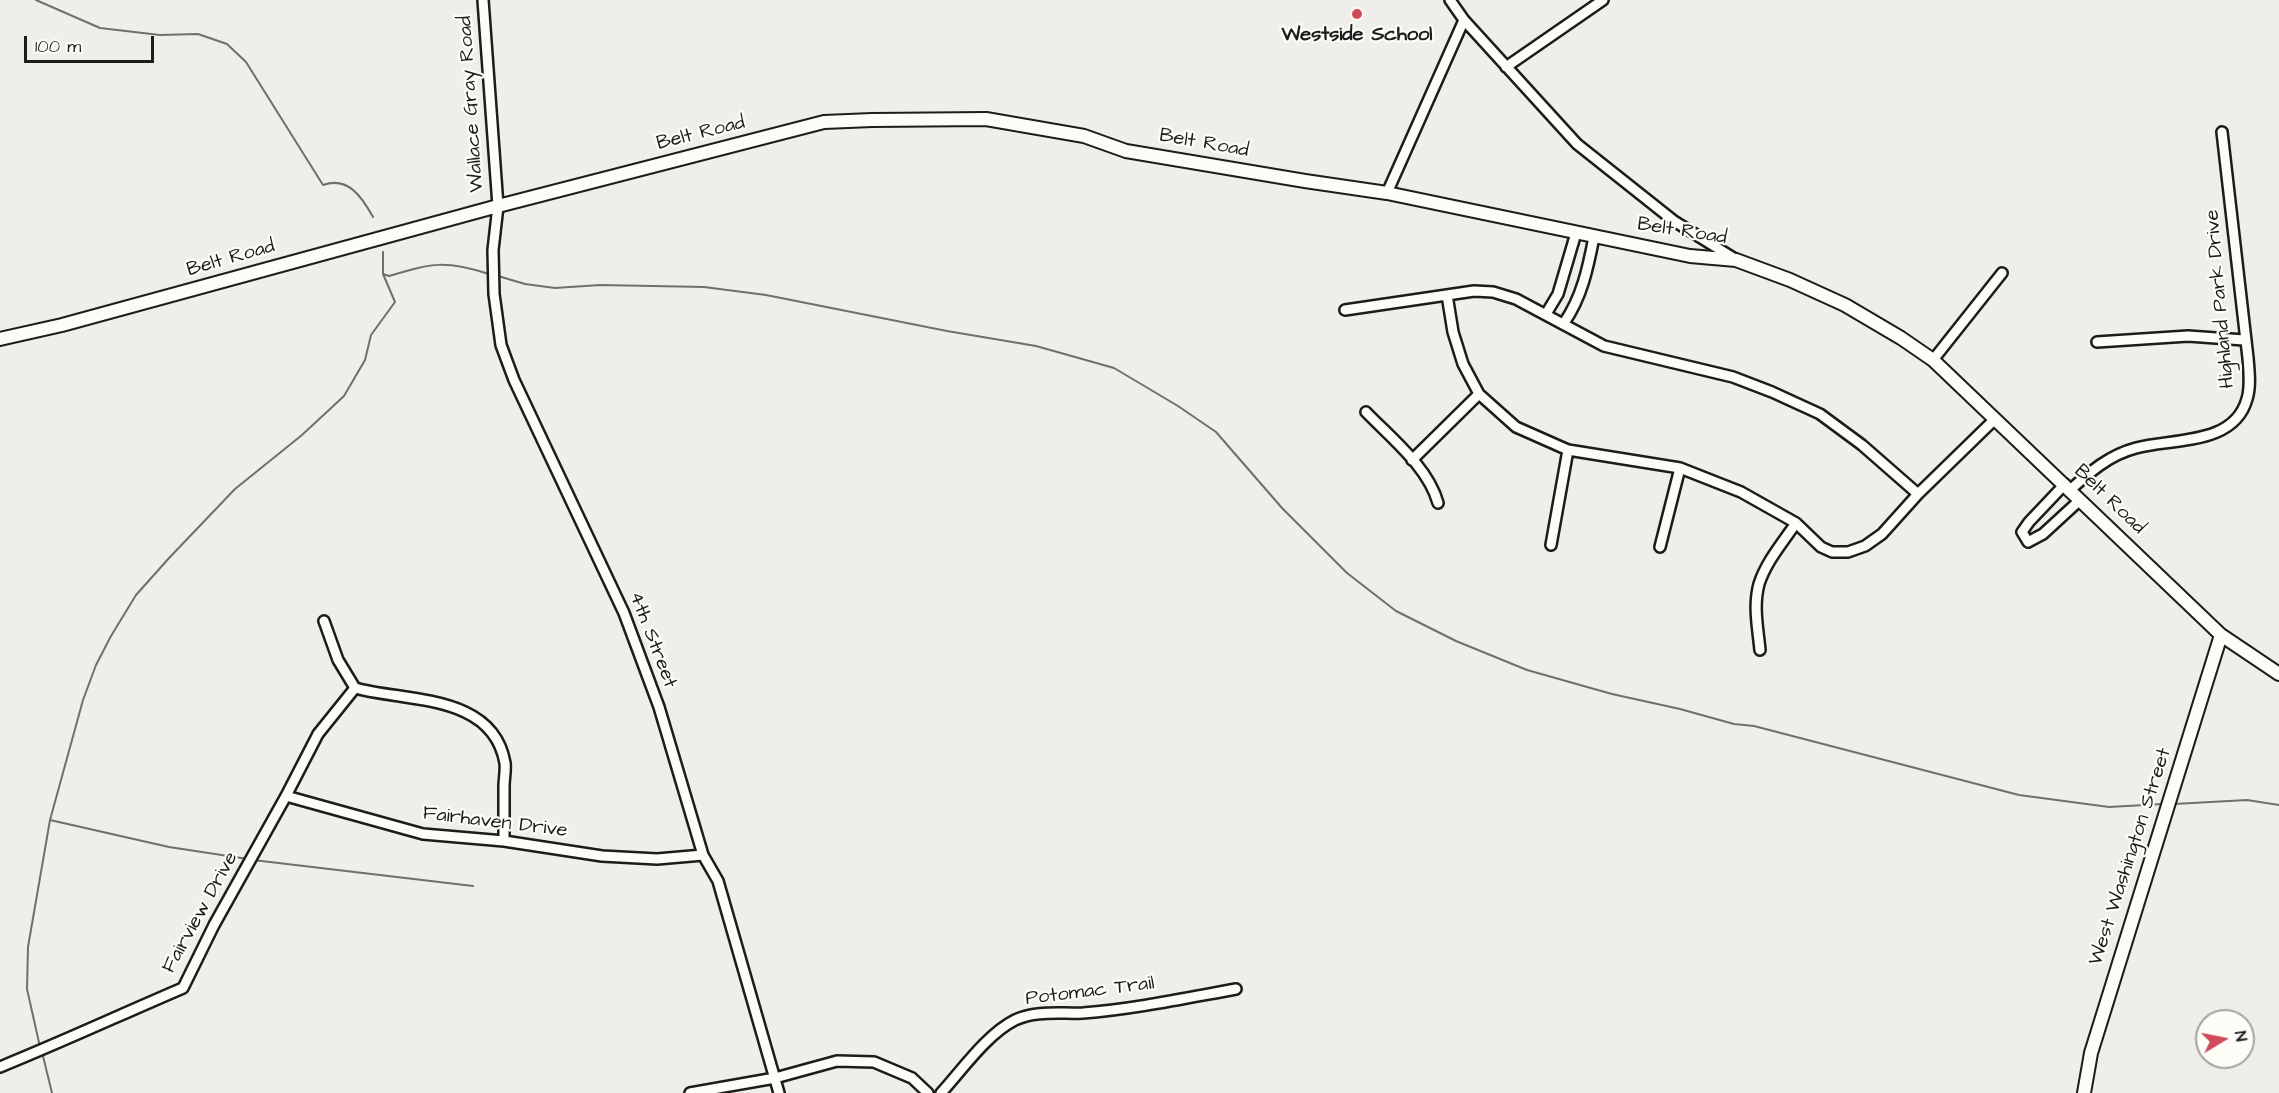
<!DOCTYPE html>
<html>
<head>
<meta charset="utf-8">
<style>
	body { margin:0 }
	#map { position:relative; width:2279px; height:1093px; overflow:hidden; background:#f0eeea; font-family:"Architects Daughter",sans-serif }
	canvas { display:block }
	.north { position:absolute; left:2195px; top:1009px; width:60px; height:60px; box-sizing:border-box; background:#fdfcf7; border:2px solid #a3a29f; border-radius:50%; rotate:80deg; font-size:16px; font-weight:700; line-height:24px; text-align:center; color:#1c1c1c }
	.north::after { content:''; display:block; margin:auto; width:21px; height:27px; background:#d1495b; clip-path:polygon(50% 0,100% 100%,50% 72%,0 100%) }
	.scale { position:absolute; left:24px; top:36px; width:130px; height:27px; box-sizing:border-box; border:3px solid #1c1c1c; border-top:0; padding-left:8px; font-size:18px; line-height:21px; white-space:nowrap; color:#1c1c1c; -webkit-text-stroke:4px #fdfcf7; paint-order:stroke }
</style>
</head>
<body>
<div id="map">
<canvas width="2279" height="1093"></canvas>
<div class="north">N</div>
<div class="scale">100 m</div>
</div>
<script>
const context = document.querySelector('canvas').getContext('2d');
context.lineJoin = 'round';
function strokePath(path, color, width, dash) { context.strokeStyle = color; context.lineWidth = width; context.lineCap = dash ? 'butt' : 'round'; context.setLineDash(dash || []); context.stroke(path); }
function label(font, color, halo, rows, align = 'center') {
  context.font = font + ' "Architects Daughter",sans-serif'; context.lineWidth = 4.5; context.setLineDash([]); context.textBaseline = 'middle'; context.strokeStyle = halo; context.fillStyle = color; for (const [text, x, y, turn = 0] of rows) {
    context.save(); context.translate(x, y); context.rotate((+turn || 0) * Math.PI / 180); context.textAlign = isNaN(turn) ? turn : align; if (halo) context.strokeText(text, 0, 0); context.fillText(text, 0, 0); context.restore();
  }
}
strokePath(new Path2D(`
	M36 0 100 28 160 35 198 34 227 44 246 62 323 185C348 176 362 197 373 217
	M383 274 389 276C433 263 445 260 489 274
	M498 276 525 284 555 288 600 285 704 287 766 295 947 331 1036 346 1114 368 1178 406 1216 432 1282 508 1347 573 1396 611 1456 641 1527 670 1612 694 1680 709 1734 724 1754 726 2019 795 2109 807 2163 804
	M2174 804 2247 800 2279 805
	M50 820 169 847 248 859
	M253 860 473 886
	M40 1047 27 989 28 947 50 820 83 700 96 665 111 636 136 595 170 557 235 489 302 435 344 396 365 360 371 335 395 302 383 274V252
	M42 1052 52 1093`), '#706f6d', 2);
const minor = new Path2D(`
	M483 0 498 206 493 250 494 294 501 345 514 380 624 613 659 707 703 855 718 881 779 1093
	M1450 0 1464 20 1577 144 1674 221 1735 259
	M1506 67 1603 0
	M1387 193 1464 20
	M1447 295 1453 332 1463 364 1479 394 1516 427 1568 450 1680 468 1741 492 1796 523 1821 547 1832 552H1848L1865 546 1882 534 1918 494 1995 419
	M1345 310 1474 291 1493 292 1516 299 1604 346 1733 377 1772 392 1820 414 1862 445 1918 494
	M1546 314 1558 294 1576 233
	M1564 323C1582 297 1588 268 1594 237
	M2097 342 2188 336 2244 340
	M1933 360 2002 273
	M1366 412C1391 438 1428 467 1438 503
	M1412 460 1479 394
	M2065 484 2029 522 2022 532 2028 542 2043 534 2080 500
	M2070 490C2090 472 2109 455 2136 448 2172 438 2234 446 2247 399 2251 386 2249 371 2248 358L2222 132
	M1551 545 1568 450
	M1660 547 1680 468
	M324 621 338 660 355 688C405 702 493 693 505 763 506 770 504 779 504 786 504 804 504 823 504 841
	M1760 650C1758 629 1753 606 1759 584 1766 562 1783 542 1796 523
	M286 796 423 834 504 841 602 856 657 859 703 855
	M0 1067C62 1042 122 1014 183 988L214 925 286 796 318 734 355 688
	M690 1093 775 1078 837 1061 874 1062 912 1078 928 1093
	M941 1093C962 1070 987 1034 1015 1020 1036 1010 1061 1014 1083 1013 1134 1009 1186 998 1236 989`);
const tertiary = new Path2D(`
	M0 339 62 325 498 206 824 122 872 120 986 119 1084 136 1126 151 1305 181 1387 193 1690 256 1736 260 1790 280 1845 305 1901 338 1933 360 2221 635 2279 674
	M2084 1093 2091 1053 2221 635`);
strokePath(minor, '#1c1c1c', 14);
strokePath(tertiary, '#1c1c1c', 16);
strokePath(minor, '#fdfcf7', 9);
strokePath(tertiary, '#fdfcf7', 12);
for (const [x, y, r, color] of [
	[1357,14,6,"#d1495b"]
]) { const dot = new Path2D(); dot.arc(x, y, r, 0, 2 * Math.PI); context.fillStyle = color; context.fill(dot); strokePath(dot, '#fdfcf7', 2); }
label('bold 20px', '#1c1c1c', '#fdfcf7', [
	["Westside School",1357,36]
]);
label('20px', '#1c1c1c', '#fdfcf7', [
	["Wallace Gray Road",472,104,-94],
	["Belt Road",701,134,-14],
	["Belt Road",1204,144,10],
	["Belt Road",1682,232,9],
	["Belt Road",231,259,-16],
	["Highland Park Drive",2221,299,-95],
	["Belt Road",2109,500,44],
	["4th Street",652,640,69],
	["Fairhaven Drive",495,823,7],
	["West Washington Street",2131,857,-72],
	["Fairview Drive",201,913,-61],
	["Potomac Trail",1090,992,-7]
]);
</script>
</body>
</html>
